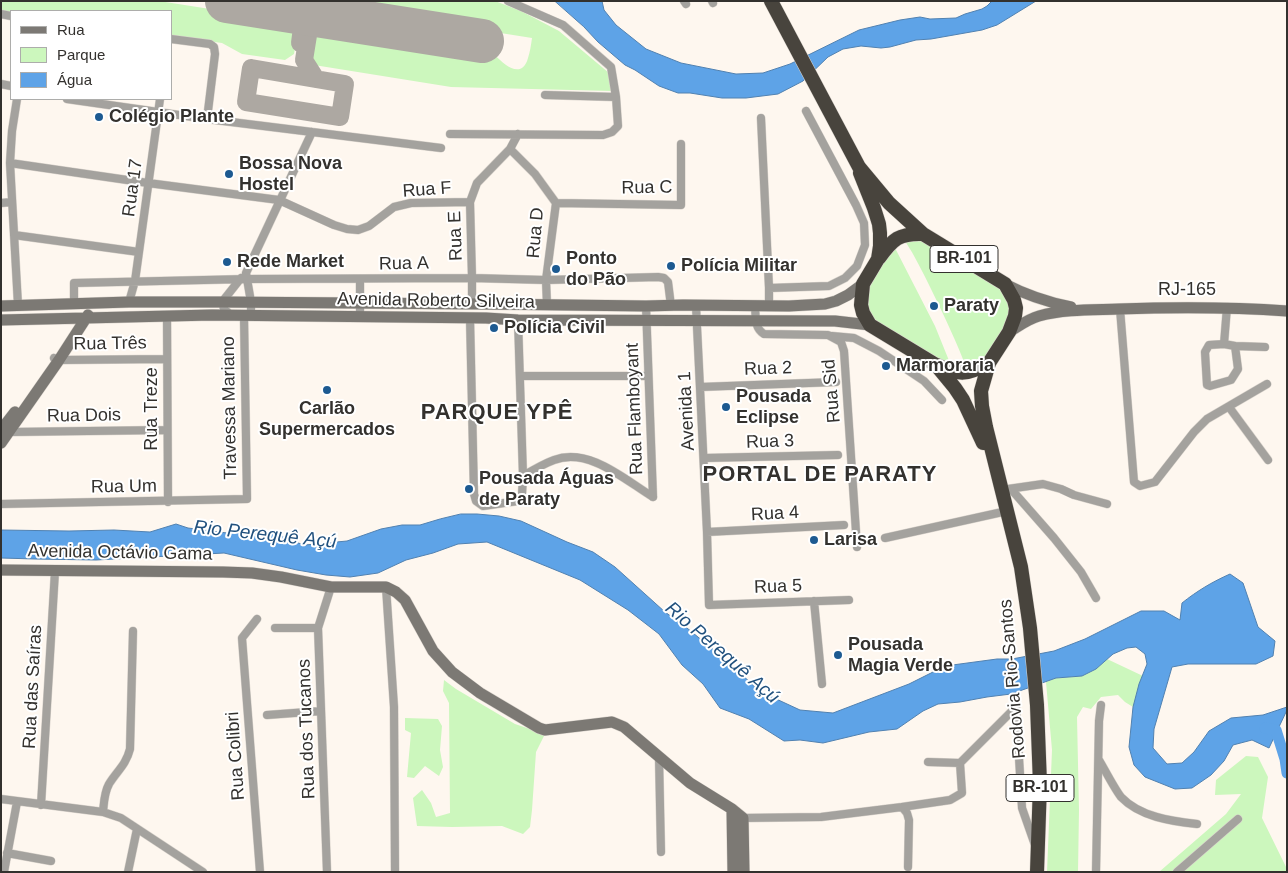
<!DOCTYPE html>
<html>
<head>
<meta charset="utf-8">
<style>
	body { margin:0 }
	#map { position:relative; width:1288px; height:873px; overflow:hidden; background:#fef7ef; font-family:Helvetica,sans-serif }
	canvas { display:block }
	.frame { position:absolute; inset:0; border:2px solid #33312e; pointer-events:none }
	.legend { position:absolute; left:10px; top:10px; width:162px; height:90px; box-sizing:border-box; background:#fff; border:1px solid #adadab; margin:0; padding:6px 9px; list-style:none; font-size:15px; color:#33312e }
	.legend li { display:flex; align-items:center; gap:10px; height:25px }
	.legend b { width:25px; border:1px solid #adadab }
</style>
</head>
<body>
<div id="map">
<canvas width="1288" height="873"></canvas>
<div class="frame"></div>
<ul class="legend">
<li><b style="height:6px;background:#7c7974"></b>Rua</li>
<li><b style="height:14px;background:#ccf7bd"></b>Parque</li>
<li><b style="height:14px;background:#5ea3e7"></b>Água</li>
</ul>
</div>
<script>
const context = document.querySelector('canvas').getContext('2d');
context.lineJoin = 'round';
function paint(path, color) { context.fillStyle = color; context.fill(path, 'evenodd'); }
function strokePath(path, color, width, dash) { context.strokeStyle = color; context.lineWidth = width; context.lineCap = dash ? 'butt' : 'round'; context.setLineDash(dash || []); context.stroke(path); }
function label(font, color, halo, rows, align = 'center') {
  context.font = font + ' Helvetica,sans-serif'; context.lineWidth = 4; context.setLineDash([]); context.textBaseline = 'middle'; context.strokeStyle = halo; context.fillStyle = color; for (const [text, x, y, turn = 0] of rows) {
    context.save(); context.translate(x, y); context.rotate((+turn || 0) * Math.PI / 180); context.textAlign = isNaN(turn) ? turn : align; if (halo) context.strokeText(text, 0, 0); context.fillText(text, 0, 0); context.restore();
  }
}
paint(new Path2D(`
	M1 1H159L293 22 298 31 294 54 285 60 242 54 222 43 171 36V11L11 12 1 10Z
	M299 1H495L521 11 559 31 609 73 612 91 451 87 314 65 308 57 313 31 321 27 495 55C504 65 522 80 528 58 530 52 531 45 532 38Z
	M918 237 1004 290 1011 316 987 356 967 370C957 342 944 316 931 289 923 273 915 256 905 241Z
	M894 246 935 326 952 368 872 319 864 301 867 291Z
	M1107 659 1143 676 1133 707 1125 702 1118 695 1101 697 1091 709 1083 707 1077 717 1079 810 1078 872H1047L1052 750 1046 682 1056 678 1082 676 1096 669Z
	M444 680 456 689 515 724 545 734 536 752 532 810 530 827 523 834 502 826 452 827 417 826 413 798 422 790 431 803 436 817 450 813 449 703 443 691Z
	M405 718 438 719 442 726 440 750 443 767 439 776 425 766 414 778 407 777 411 733 405 730Z
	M1246 756 1258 757 1268 777 1262 818 1287 869V872H1159L1226 814 1241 794 1215 795 1216 780Z`), '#ccf7bd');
const water = new Path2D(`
	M555 1H602L604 10 616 25 646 49 681 63 736 74 763 73 790 64 859 30 900 20 920 17 930 19 956 18 965 14 982 9 987 6 992 1H1036L997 25 982 30 931 39 916 40 890 47 881 48 861 46 843 49 828 57 803 81 778 94 746 98H722L690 93H678L659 86 635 70 625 65 598 42 584 27Z
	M461 514H477L499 516 521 521 567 542 593 552 615 567 665 612 687 628 732 665 759 691 800 710 833 713 909 684 945 666 997 659H1012L1054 651 1085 639 1141 611H1164L1180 620 1182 603C1197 591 1212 582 1230 574L1243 583 1258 627 1275 641 1273 656 1256 664H1188L1172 667 1154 729 1153 748 1167 764 1182 763 1194 752 1209 731 1231 718 1263 715 1287 707V710L1269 748 1252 740 1233 745 1224 761 1211 775 1192 788 1175 789 1145 777 1134 765 1129 747 1133 707 1139 684 1147 664 1145 654 1136 647 1127 648 1113 654 1096 669 1082 676 1056 678 1011 694 987 697 960 702 938 704 923 711 897 729 869 732 823 743 800 740 784 741 749 719 720 708 703 684 682 665 659 634 628 610 580 580 487 542 458 544 433 553 406 560 378 573 350 577 326 575 297 570 224 553 96 560 35 559 1 558V530L69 531 114 530 150 532 176 524 188 528 227 533 244 529 263 532 281 535 288 540 305 545 347 541 381 529 402 525H420L440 519Z`);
paint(water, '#5ea3e7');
strokePath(water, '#5181b0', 1);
strokePath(new Path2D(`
	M1265 728 1276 730 1285 759 1287 773`), '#5ea3e7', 11);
strokePath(new Path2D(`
	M296 12 302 28 300 43
	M251 68 345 84 340 117 246 102Z
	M316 79 304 60 309 29 325 17`), '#ada8a2', 18);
strokePath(new Path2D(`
	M227 1 482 41`), '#ada8a2', 44);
const street = new Path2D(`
	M684 1 686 4
	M712 1 713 3
	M1 14 11 16
	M171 39 210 44 214 47 215 54 207 119
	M1 84 11 86
	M545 95 616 97
	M17 99 12 131 10 163 18 305
	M67 99 207 119 441 148
	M761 118 769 288V306
	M450 134 603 135 612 132 618 126 616 97 611 67 563 25 508 1
	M510 149 535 174 556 203 546 280 547 305
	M10 163 148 183 279 200 334 225 347 229 358 230 369 226 394 207 411 203 470 202
	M1 203 12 202
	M556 203 681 205V144
	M14 235 139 252
	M360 279V317
	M769 288 829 286 845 278 857 266 865 245 864 223 856 205 806 111
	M129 302 135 281 160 99
	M74 303V283L247 279 472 278 546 280 658 277 664 278 668 282 671 306
	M472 304V278L470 202 477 183 510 149 518 134
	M646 306 653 497
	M696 306 707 532 709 605 849 600
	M755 306C756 317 754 328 764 334L828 335 841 342 844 351 857 547
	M1120 309 1134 482 1140 486 1155 482 1194 432 1207 419 1267 384
	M231 315 224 309 222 302 241 278
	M167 316 168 502
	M470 318 474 494 476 501 483 506 518 501 522 495 523 476 518 320
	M832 336 854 338 879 351 924 381 942 400
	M1224 344 1235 346 1238 369 1231 380 1210 386 1207 385 1205 352 1209 345 1224 344 1227 307
	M1235 346 1265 347
	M54 358 59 360 167 359
	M520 376H648
	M700 387 836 382
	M1229 407 1268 460
	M7 430 10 432 167 430
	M704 458 838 455
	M523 476C533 470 543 464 554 460 589 447 625 480 653 497
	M1008 489 1043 484 1061 489 1074 495 1107 504
	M1011 489 1054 538 1081 572 1096 598
	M1 504 247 499 244 316 250 313 251 311V302L246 273 312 132
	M707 532 844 525
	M885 538 1007 511
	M386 587 394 707 395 872
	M814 601 822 684
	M257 619 242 638 260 872
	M275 628H318
	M1016 707 1022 808 1035 845
	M267 715 321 711
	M659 757 661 852
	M1099 760C1105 770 1114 788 1121 797 1140 817 1171 821 1197 824
	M928 762 960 763 1016 707
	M1 799 103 812 121 818 203 872
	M41 805 55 571
	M902 807 950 800 962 793 960 763
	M103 812C104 803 104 793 109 784 117 771 126 765 130 749L133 631
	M740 818 821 817 902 807 907 813 909 820 908 867
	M7 853 51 861
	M4 872 17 802
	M128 872 137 829
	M327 872 318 628 331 587
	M1096 872 1099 721 1101 705
	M1177 872 1238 819`);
const secondary = new Path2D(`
	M1005 284C1026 295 1047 302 1071 307
	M1 306 129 302H222L485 304 646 306 683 305 789 306 825 304 836 301 848 295 863 284
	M1 320 212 315 486 318 518 320 835 321 870 325
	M1009 332C1019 326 1028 319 1039 316 1065 309 1092 310 1119 309 1175 307 1231 307 1287 311
	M1 430 15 412
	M1 443 59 360 88 315
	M1 570 223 572 252 573 281 577 331 587H386L396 592 405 600 433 651 452 672 480 693 539 728 545 730 612 722 624 727 690 783 732 809 743 818 744 872
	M732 809 733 872`);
const highway = new Path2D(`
	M771 1 859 167 889 203 923 234 1005 284 1014 300 1016 308 1015 316 1009 332 989 363 981 391 982 406 986 427 1021 567 1030 628 1037 705 1040 784 1037 872
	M860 173 874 208 879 224 880 233V246L878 259 863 284 861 305 863 313 870 325 936 365 955 388 963 400 983 443
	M879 258C893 239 899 233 923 234
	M937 365C960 376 967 375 989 363`);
strokePath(street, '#d9d3cc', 9);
strokePath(secondary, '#d9d3cc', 12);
strokePath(highway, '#d9d3cc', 15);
strokePath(street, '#a4a29e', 8);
strokePath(secondary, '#7c7974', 11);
strokePath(highway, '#48443d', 14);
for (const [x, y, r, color] of [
	[99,117,5,"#1d5a91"],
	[229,174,5,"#1d5a91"],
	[227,262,5,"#1d5a91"],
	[671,266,5,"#1d5a91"],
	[556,269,5,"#1d5a91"],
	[934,306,5,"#1d5a91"],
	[494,328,5,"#1d5a91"],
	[886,366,5,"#1d5a91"],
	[327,390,5,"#1d5a91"],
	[726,407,5,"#1d5a91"],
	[469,489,5,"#1d5a91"],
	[814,540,5,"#1d5a91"],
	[838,655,5,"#1d5a91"]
]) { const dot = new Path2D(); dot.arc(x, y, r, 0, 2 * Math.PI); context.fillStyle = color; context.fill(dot); strokePath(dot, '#fff', 2); }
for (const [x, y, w] of [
	[964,259,68],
	[1040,788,68]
]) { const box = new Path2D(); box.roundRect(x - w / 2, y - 13.5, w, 27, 4); context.fillStyle = '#fff'; context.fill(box); strokePath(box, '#33312e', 1); }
label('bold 16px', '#33312e', null, [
	["BR-101",964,259],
	["BR-101",1040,788]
]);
label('bold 18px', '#33312e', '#fff', [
	["Colégio Plante",109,117],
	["Bossa Nova",239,164],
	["Hostel",239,185],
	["Ponto",566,259],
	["do Pão",566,280],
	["Rede Market",237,262],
	["Polícia Militar",681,266],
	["Paraty",944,306],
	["Polícia Civil",504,328],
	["Marmoraria",896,366],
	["Pousada",736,397],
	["Eclipse",736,418],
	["Carlão",327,409,"center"],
	["Supermercados",327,430,"center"],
	["Pousada Águas",479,479],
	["de Paraty",479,500],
	["Larisa",824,540],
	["Pousada",848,645],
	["Magia Verde",848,666]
], 'left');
label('18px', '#33312e', '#fff', [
	["Rua 17",133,188,-82],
	["Rua C",647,188,-1],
	["Rua F",427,190,-4],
	["Rua D",536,233,-85],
	["Rua E",456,236,-92],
	["Rua A",404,264,-1],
	["RJ-165",1187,290],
	["Avenida Roberto Silveira",436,301,1],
	["Rua Três",110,344,-1],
	["Rua 2",768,369,-2],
	["Rua Sid",832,391,-95],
	["Travessa Mariano",230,408,-91],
	["Rua Treze",152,409,-90],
	["Rua Flamboyant",635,409,-92],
	["Avenida 1",687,411,-93],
	["Rua Dois",84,416,-1],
	["Rua 3",770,442,-2],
	["Rua Um",124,487,-1],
	["Rua 4",775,514,-3],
	["Avenida Octávio Gama",120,553,1],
	["Rua 5",778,587,-2],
	["Rodovia Rio-Santos",1013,679,-95],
	["Rua das Saíras",33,687,-87],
	["Rua dos Tucanos",307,729,-92],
	["Rua Colibri",236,756,-94]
]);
label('italic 19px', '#21517e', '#fff', [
	["Rio Perequê Açú",265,535,6],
	["Rio Perequê Açú",722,653,41]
]);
context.letterSpacing = '1px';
label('bold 22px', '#33312e', '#fff', [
	["PARQUE YPÊ",497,413],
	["PORTAL DE PARATY",820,475]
]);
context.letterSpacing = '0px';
</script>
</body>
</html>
